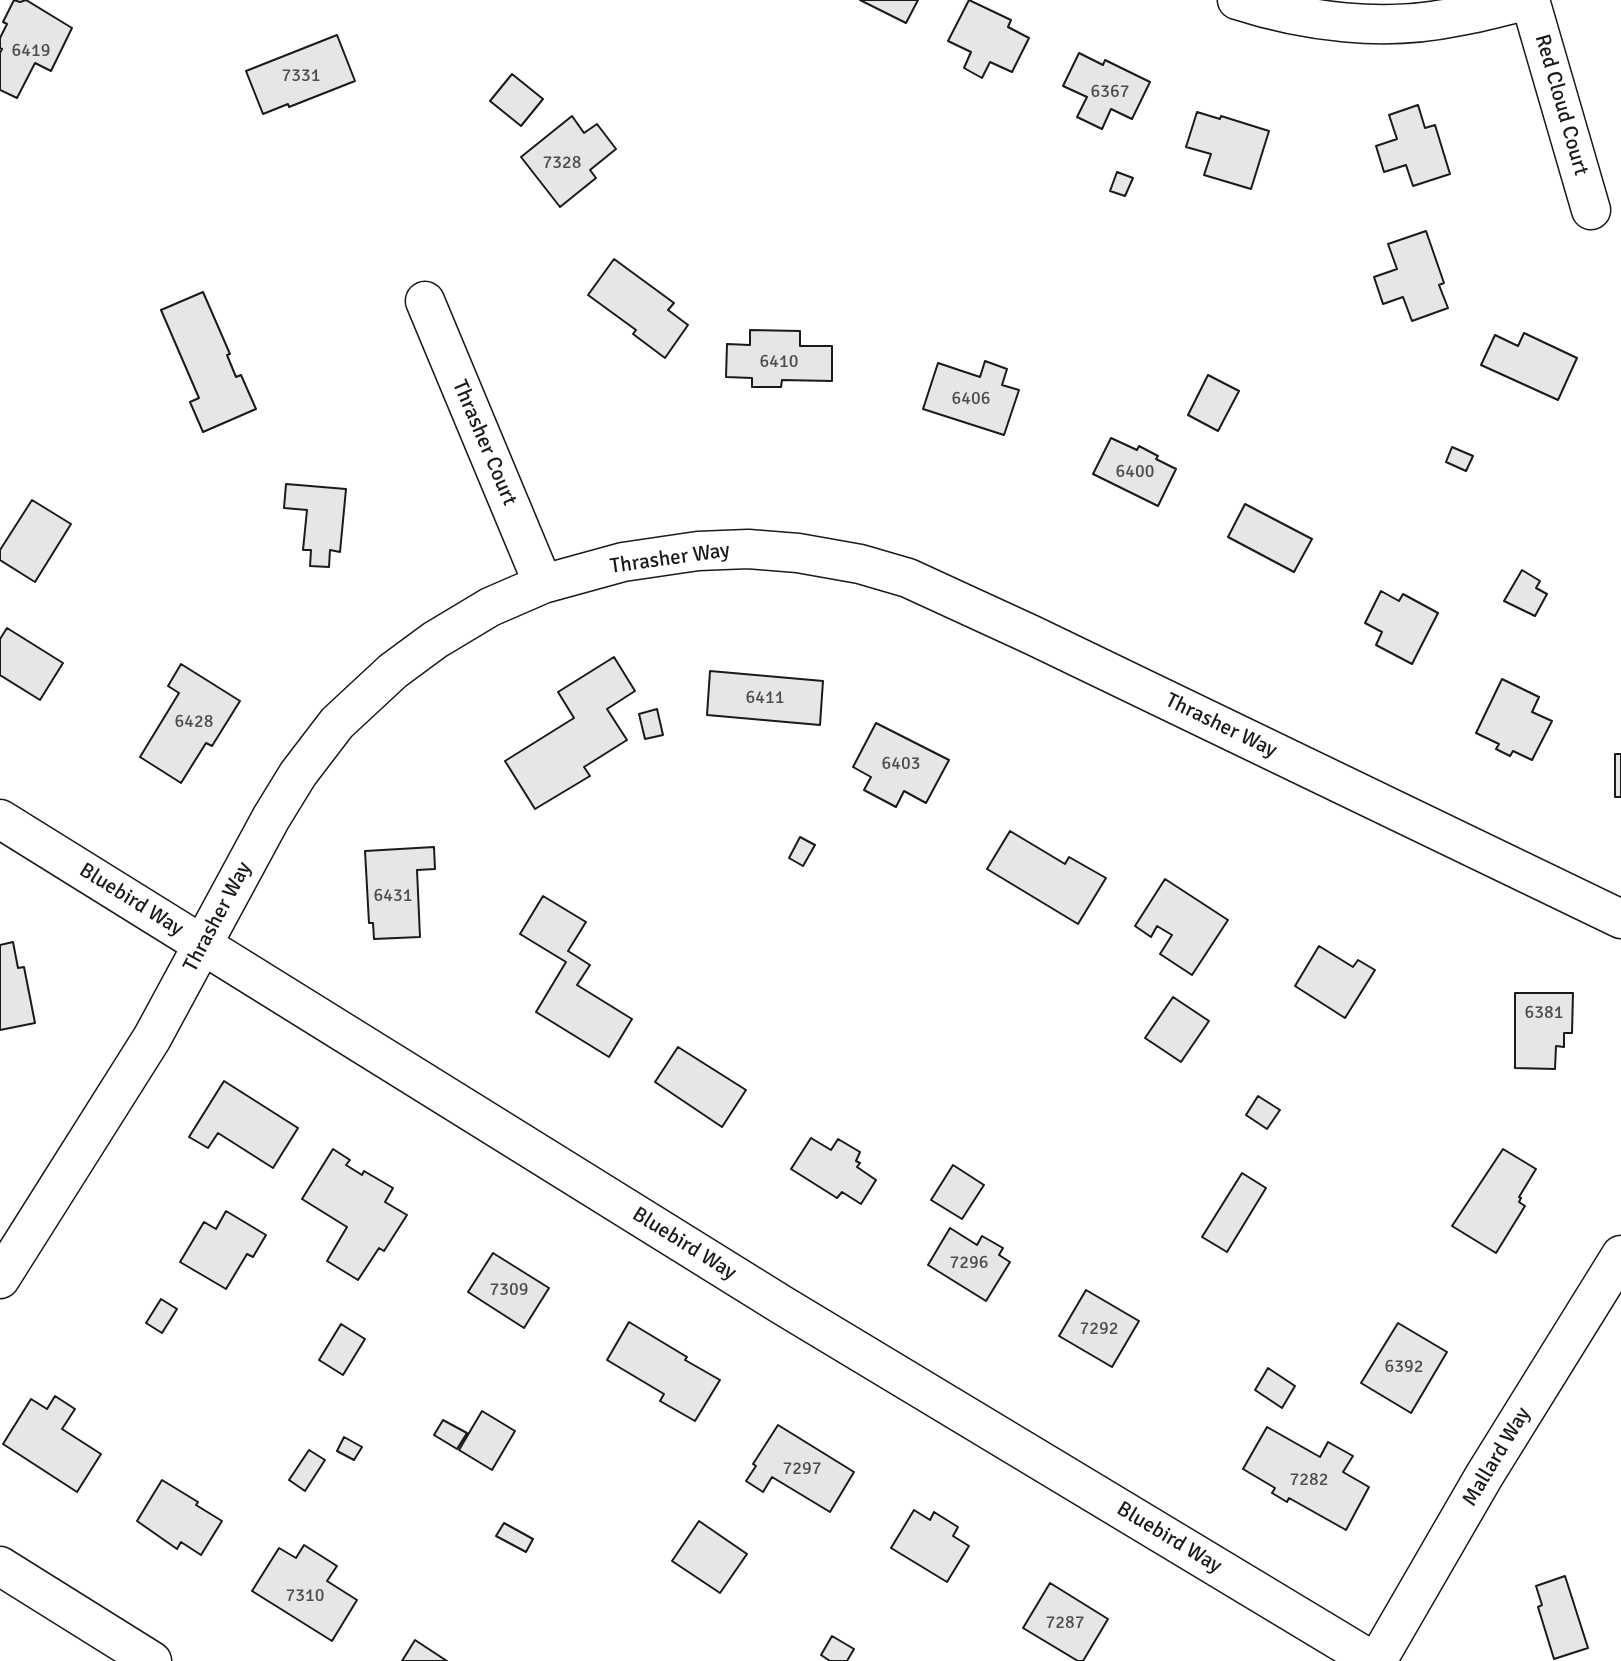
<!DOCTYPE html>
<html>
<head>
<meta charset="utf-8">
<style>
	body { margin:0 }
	canvas { display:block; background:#fff }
</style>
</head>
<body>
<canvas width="1621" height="1661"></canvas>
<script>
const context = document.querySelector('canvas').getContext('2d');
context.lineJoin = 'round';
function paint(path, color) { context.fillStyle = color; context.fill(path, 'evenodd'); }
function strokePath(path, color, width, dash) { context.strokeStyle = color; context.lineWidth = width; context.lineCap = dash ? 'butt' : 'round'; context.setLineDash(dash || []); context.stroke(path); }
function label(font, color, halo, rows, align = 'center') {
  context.font = font + ' Signika,sans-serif'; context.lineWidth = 5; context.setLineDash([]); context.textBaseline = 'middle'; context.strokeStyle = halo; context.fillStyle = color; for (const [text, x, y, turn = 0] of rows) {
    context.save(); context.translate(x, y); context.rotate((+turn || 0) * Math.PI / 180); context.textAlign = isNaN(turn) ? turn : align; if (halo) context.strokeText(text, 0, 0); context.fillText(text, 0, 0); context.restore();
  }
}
const building = new Path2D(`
	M14 0 20 2 26 0 72 28 51 71 35 63 17 98 0 90V53L2 49 0 48V38L7 24 3 22Z
	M860 0H918L906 23Z
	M969 0 1011 20 1008 27 1029 38 1012 72 990 62 982 78 964 68 971 52 948 41Z
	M337 35 355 81 289 107 288 104 263 114 246 71Z
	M1079 53 1103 65 1105 60 1150 82 1132 119 1111 109 1102 129 1077 117 1087 97 1063 86Z
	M512 74 543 99 521 126 490 101Z
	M1418 105 1425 128 1435 125 1450 174 1413 186 1406 165 1384 172 1376 146 1397 139 1389 115Z
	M1197 112 1220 119 1221 116 1269 131 1251 189 1204 175 1211 154 1186 147Z
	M572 116 584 133 597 124 616 149 590 170 596 178 560 207 521 157Z
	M1117 172 1133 178 1125 196 1110 191Z
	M1426 231 1444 283 1439 285 1448 308 1412 321 1403 297 1383 304 1374 277 1397 269 1388 244Z
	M614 259 674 303 668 310 688 325 665 358 633 334 636 330 588 295Z
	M203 292 230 354 227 355 236 377 241 375 256 409 203 432 190 402 199 398 161 310Z
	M750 330 800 331V346H832V381L782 380 781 387H752V378L726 377 727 344 750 345Z
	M1524 333 1577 358 1558 400 1481 365 1495 335 1518 346Z
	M985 361 1007 369 1002 385 1019 390 1004 435 923 409 938 363 980 377Z
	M1208 375 1239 391 1218 431 1188 415Z
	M1111 438 1137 450 1139 446 1158 456 1156 459 1176 469 1158 506 1093 474Z
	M1452 447 1473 456 1466 471 1446 462Z
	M286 484 346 489 340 552 330 550 329 567 310 566 311 550H303L307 510 284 508Z
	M32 500 71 524 35 582 0 560V550Z
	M1245 504 1312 539 1294 572 1228 537Z
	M1522 570 1540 581 1536 588 1547 594 1535 616 1504 601Z
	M1381 591 1399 601 1403 594 1438 613 1412 664 1376 645 1382 632 1365 623Z
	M7 628 63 663 40 700 0 675V639Z
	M614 657 635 691 607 709 627 740 584 767 590 776 535 809 505 761 574 718 558 692Z
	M181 664 240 701 212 746 206 743 181 783 140 757 179 693 168 686Z
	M710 671 823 681 820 725 707 715Z
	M1502 679 1539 697 1532 712 1552 721 1532 760 1513 751 1510 756 1496 749 1499 744 1476 733Z
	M657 709 663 735 645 739 639 714Z
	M876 723 949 760 926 803 904 791 896 807 864 790 871 777 853 767Z
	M1615 754H1621V797H1615Z
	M1010 831 1065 864 1069 857 1106 878 1078 924 987 869Z
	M800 837 815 845 803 866 789 858Z
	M434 847 435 869 417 870 420 937 374 939 373 923H369L365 851Z
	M1165 879 1228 920 1192 975 1160 954 1172 935 1157 926 1151 937 1135 926Z
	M543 896 586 922 568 951 590 965 577 985 632 1019 609 1057 536 1012 566 962 520 934Z
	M13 942 18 968 24 967 35 1023 0 1030V945Z
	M1319 946 1353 967 1358 960 1375 970 1345 1018 1295 986Z
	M1515 993H1573L1572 1033H1564V1047L1556 1046 1555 1069 1515 1068Z
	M1173 997 1209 1021 1181 1062 1145 1038Z
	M678 1047 746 1090 722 1127 655 1082Z
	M224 1081 298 1128 273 1168 218 1133 208 1148 189 1137Z
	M1258 1096 1280 1110 1267 1129 1246 1115Z
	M811 1138 831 1150 838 1139 860 1152 856 1161 860 1163 857 1167 876 1180 861 1204 842 1192 837 1198 791 1169Z
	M333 1149 350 1160 346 1165 362 1175 364 1171 393 1188 385 1202 407 1215 384 1251 379 1248 358 1280 327 1261 347 1227 302 1199Z
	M1503 1149 1536 1169 1519 1197 1521 1198 1519 1202 1525 1206 1496 1253 1452 1226Z
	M953 1165 984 1185 962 1219 931 1200Z
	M1242 1173 1266 1188 1227 1252 1202 1237Z
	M226 1211 266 1235 253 1257 247 1254 226 1289 180 1262 204 1222 216 1229Z
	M950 1228 977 1245 982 1236 1003 1248 999 1255 1010 1262 986 1301 928 1265Z
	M493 1253 549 1288 524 1328 468 1292Z
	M1086 1290 1139 1321 1112 1367 1059 1336Z
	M161 1299 177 1309 162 1333 146 1323Z
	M629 1322 687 1357 685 1360 720 1380 695 1421 660 1401 664 1394 607 1360Z
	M1398 1323 1447 1352 1411 1413 1361 1383Z
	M341 1324 365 1339 343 1375 319 1360Z
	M1268 1368 1295 1386 1282 1408 1255 1390Z
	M55 1396 75 1409 62 1429 101 1454 77 1492 3 1444 31 1399 47 1409Z
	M482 1411 515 1431 492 1470 459 1450Z
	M443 1420 467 1433 457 1449 434 1435Z
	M778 1425 854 1472 830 1512 772 1477 763 1492 746 1481 756 1466 753 1464Z
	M1267 1427 1320 1457 1328 1442 1353 1456 1343 1472 1369 1487 1346 1530 1289 1498 1287 1502 1272 1493 1275 1488 1243 1469Z
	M344 1437 362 1447 354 1460 337 1451Z
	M309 1450 325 1460 305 1491 289 1480Z
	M162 1480 198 1502 196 1505 222 1521 201 1555 181 1542 177 1549 137 1521Z
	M914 1510 930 1520 934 1512 958 1527 953 1536 969 1546 947 1582 891 1548Z
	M699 1521 747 1554 720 1593 672 1561Z
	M504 1523 533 1539 526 1552 496 1536Z
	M304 1545 337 1566 327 1581 357 1600 332 1641 252 1591 279 1548 296 1558Z
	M1565 1576 1588 1648 1554 1659 1538 1607 1542 1605 1536 1586Z
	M1050 1583 1108 1619 1083 1661H1078L1023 1628Z
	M832 1636 854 1649 847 1661H830L821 1655Z
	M415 1640 447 1661H402Z`);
paint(building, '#e6e6e6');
strokePath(building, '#1a1a1a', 2);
const minor = new Path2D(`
	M1237 0C1305 22 1384 32 1455 17 1480 13 1504 6 1529 0
	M1530 0 1591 210
	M425 301 543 584
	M0 819 782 1305 1373 1661
	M0 1279 152 1038 271 818 298 774 337 723 393 671 435 640 490 607 543 584 623 562 698 551 748 549 798 553 860 564 908 578 1032 635 1621 919
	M0 1566 152 1661
	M1377 1661 1484 1476 1621 1255`);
strokePath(minor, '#1a1a1a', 41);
strokePath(minor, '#fff', 38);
label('18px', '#4d4d4d', null, [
	["6419",31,51],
	["7331",301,76],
	["6367",1110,92],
	["7328",562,163],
	["6410",779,362],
	["6406",971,399],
	["6400",1135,472],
	["6411",765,698],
	["6428",194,722],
	["6403",901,764],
	["6431",393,896],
	["6381",1544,1013],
	["7296",969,1263],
	["7309",509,1290],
	["7292",1099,1329],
	["6392",1404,1367],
	["7297",802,1469],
	["7282",1309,1480],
	["7310",305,1596],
	["7287",1065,1623]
]);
label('21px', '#1a1a1a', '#fff', [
	["Red Cloud Court",1561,105,74],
	["Thrasher Court",484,443,67],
	["Thrasher Way",670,559,-8],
	["Thrasher Way",1221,726,26],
	["Bluebird Way",131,900,32],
	["Thrasher Way",218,917,-62],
	["Bluebird Way",684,1244,32],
	["Mallard Way",1497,1457,-59],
	["Bluebird Way",1169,1538,31]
]);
</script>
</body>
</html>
